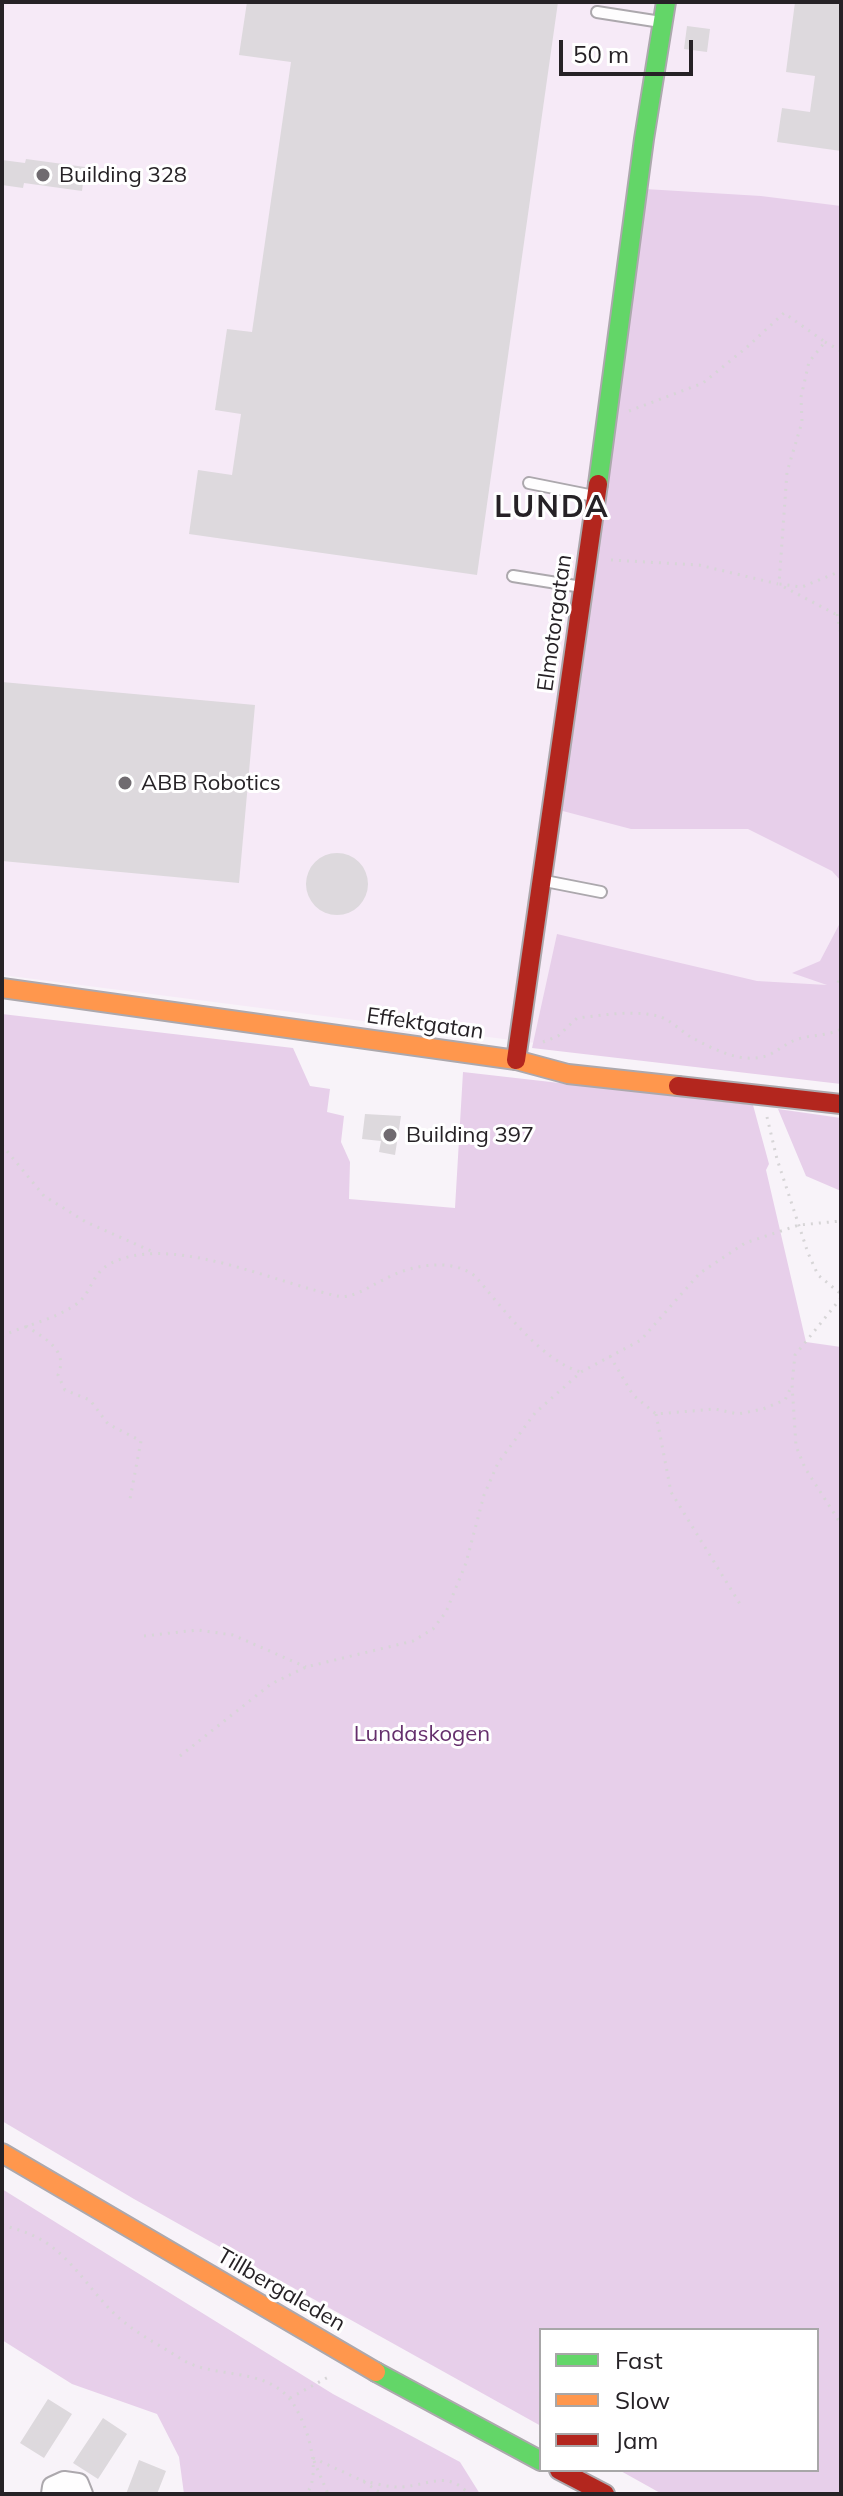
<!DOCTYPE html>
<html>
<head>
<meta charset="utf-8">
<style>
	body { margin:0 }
	#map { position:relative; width:843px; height:2496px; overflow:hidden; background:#f8f3f9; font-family:Mulish,sans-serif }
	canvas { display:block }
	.frame { position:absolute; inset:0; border:4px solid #262226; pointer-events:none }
	.legend { position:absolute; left:539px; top:2328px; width:280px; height:144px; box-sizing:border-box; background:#fff; border:2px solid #a8a7a8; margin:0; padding:10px 14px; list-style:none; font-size:24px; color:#262226 }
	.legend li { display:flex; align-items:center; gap:16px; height:40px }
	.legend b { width:40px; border:2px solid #a8a7a8 }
	.scale { position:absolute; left:559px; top:40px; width:134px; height:36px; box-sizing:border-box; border:4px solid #262226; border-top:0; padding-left:10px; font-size:24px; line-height:28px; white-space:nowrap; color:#262226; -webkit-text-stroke:6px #fff; paint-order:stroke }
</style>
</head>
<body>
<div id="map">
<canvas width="843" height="2496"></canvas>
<div class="frame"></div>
<ul class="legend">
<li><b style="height:10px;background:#63d668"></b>Fast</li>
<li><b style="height:10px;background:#ff974d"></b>Slow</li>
<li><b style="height:10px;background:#b3261e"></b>Jam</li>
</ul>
<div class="scale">50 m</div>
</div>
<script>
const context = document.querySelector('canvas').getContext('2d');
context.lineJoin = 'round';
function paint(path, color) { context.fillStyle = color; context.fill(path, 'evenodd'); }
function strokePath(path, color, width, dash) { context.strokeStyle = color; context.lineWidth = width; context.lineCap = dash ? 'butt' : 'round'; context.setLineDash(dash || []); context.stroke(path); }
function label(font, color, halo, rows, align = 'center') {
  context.font = font + ' Mulish,sans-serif'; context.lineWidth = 6; context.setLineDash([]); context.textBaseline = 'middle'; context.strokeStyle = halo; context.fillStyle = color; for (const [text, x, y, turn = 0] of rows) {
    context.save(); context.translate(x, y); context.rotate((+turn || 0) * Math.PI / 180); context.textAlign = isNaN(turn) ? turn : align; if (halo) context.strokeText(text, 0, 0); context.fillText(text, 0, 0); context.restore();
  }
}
paint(new Path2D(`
	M2 2H841V1082L2 975Z`), '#f6eaf7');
paint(new Path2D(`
	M645 189 761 196 841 206V881L832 871 748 829H631L559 810Z
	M841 921V1084L532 1048 557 934 757 981 827 985 792 973 820 961Z
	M2 1014 293 1048 310 1086 330 1089 327 1112 344 1116 341 1142 350 1162 349 1199 455 1208 463 1072 753 1105 769 1164 766 1170 806 1342 841 1347V2494H662L619 2470H817V2330H541V2426L134 2199 2 2121Z
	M778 1109 841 1118V1191L806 1176Z
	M2 2189 333 2394 460 2462 480 2494H184L179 2457 157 2414 72 2384 2 2340Z`), '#e7cfea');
paint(new Path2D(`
	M247 2H558L477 575 189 534 198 470 232 475 241 414 215 410 227 329 252 332 291 62 239 55Z
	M795 2H841V151L777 142 782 108 810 112 815 76 786 72Z
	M687 26 710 29 707 52 684 49Z
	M26 159 85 167 82 191 24 183 23 188 2 185V160L25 163Z
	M2 682 255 705 239 883 2 861Z
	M306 884a31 31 0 1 1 62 0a31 31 0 1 1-62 0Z
	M365 1114 401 1116 395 1155 379 1152 381 1141 362 1139Z
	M48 2399 72 2414 44 2458 20 2443Z
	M103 2418 127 2434 98 2479 73 2463Z
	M139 2460 166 2471 157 2494H126Z`), '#ddd9dd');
const lane = new Path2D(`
	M597 12 661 22
	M529 483 594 496
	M513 576 582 587
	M545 881 601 892`);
const street = new Path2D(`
	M52 2494 53 2487 64 2482 78 2484 82 2494`);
const fast = new Path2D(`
	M598 484 644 139 666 2
	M376 2372 541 2461`);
const slow = new Path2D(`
	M2 988 516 1060 568 1074 678 1086
	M2 2153 376 2372`);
const jam = new Path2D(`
	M516 1060 598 484
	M678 1086 841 1104
	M559 2470 605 2494`);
strokePath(lane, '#aca8ad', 14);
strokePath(street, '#aca8ad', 24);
strokePath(fast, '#aca8ad', 22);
strokePath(slow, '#aca8ad', 22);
strokePath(jam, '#aca8ad', 22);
strokePath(new Path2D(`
	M825 342 841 351
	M629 411 703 383 746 348 784 313 825 342 809 362 801 397 802 422 787 472 779 584 802 587 841 571
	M611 560 699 565 778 584
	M784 587 841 617
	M837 614 841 635
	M841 973 838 983 841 988
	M543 1042 558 1036 577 1018C604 1015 632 1010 658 1016 669 1019 679 1029 689 1036 711 1048 740 1064 766 1056 775 1053 784 1045 793 1041 808 1034 826 1037 841 1029
	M767 1117 777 1159 808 1253 818 1275 841 1294
	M2 1145 44 1196 86 1222 151 1251
	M841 1298 795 1355 792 1384 796 1446 805 1468 841 1524
	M26 1326C44 1338 69 1350 58 1375L65 1390 90 1400 108 1424 141 1441 130 1499
	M2 1336C26 1325 53 1320 75 1305 95 1292 88 1270 121 1259 183 1238 278 1284 342 1297 359 1295 368 1287 383 1280 410 1265 450 1257 475 1276 502 1307 541 1361 581 1372
	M610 1356 633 1395 656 1414 715 1409 738 1414 763 1409 785 1400 792 1385
	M656 1414 671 1492 740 1604
	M144 1636 198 1630 233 1635 306 1667
	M180 1756 271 1684 306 1667 413 1641 433 1629 446 1612 466 1563 484 1495 498 1463 535 1413 581 1372 641 1340 700 1273 745 1243 799 1225 841 1221
	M2 2225C20 2230 37 2235 52 2247 80 2268 97 2301 124 2322 141 2336 163 2347 181 2359 214 2379 261 2367 288 2397 305 2415 324 2474 306 2494
	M290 2398 332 2375
	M313 2458 363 2481 382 2494
	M314 2461 328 2494
	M363 2481C375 2483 390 2488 402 2487 429 2485 447 2470 469 2494`), '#d7d5d7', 3, [2, 6]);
strokePath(lane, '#fefdfe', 10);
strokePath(street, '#fefdfe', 20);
strokePath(fast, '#63d668', 18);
strokePath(slow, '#ff974d', 18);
strokePath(jam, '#b3261e', 18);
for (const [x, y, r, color] of [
	[43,175,8,"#706b70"],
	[125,783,8,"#706b70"],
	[390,1135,8,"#706b70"]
]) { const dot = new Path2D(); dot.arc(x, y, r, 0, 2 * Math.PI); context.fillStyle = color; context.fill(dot); strokePath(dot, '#fff', 3); }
label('22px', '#262226', '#fff', [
	["Building 328",59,175],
	["ABB Robotics",141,783],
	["Building 397",406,1135]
], 'left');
label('22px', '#262226', '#fff', [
	["Elmotorgatan",555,623,-82],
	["Effektgatan",425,1024,8],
	["Tillbergaleden",281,2290,30]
]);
label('22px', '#652f6c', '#fff', [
	["Lundaskogen",422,1734]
]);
context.letterSpacing = '2px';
label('bold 30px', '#262226', '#fff', [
	["LUNDA",552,508]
]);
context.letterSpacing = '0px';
</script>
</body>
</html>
